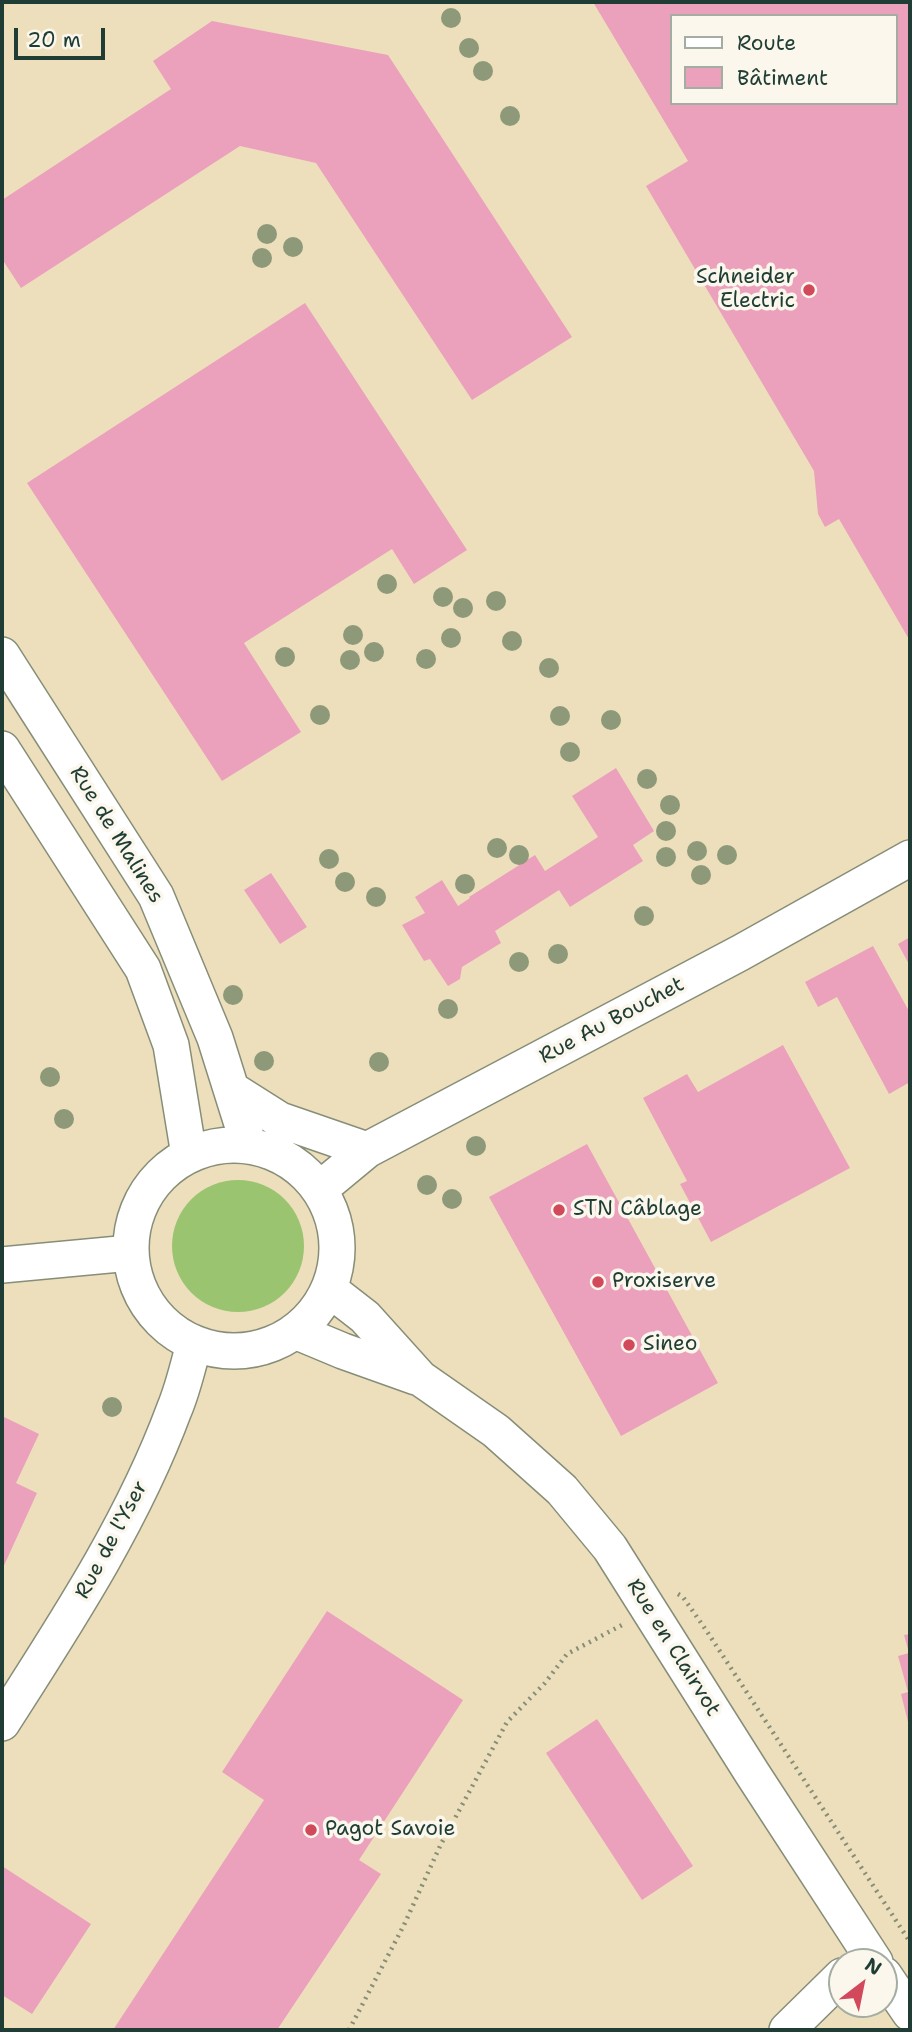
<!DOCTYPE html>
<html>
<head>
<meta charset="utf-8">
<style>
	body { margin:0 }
	#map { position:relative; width:912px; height:2032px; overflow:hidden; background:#eddfbc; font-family:"Shantell Sans",sans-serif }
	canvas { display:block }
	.frame { position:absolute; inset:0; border:4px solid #1f3d34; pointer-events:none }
	.legend { position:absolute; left:670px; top:14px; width:228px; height:91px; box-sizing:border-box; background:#fbf7ec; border:2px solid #a3ada2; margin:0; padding:9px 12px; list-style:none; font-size:21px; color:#1f3d34 }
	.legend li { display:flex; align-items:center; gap:14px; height:35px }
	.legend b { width:35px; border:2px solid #a3ada2 }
	.north { position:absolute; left:828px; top:1948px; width:70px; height:70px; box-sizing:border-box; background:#fbf7ec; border:2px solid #a3ada2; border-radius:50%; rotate:32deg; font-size:19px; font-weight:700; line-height:28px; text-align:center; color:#1f3d34 }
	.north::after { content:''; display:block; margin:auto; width:24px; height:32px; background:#d1495b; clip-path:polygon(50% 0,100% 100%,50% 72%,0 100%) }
	.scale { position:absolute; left:14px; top:28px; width:91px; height:32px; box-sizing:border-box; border:4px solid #1f3d34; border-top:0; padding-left:9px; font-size:21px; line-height:24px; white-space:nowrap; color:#1f3d34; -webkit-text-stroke:5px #fbf7ec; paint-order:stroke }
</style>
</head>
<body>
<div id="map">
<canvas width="912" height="2032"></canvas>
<div class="frame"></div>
<ul class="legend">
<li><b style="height:9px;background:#fff"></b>Route</li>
<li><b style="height:19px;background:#eba1bc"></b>Bâtiment</li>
</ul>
<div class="north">N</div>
<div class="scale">20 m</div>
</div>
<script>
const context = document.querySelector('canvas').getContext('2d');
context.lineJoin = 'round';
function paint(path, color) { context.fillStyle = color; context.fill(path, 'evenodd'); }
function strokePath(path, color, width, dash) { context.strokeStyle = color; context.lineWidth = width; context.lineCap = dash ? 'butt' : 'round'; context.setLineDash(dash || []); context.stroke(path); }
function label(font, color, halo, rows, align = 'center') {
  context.font = font + ' "Shantell Sans",sans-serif'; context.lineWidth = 7; context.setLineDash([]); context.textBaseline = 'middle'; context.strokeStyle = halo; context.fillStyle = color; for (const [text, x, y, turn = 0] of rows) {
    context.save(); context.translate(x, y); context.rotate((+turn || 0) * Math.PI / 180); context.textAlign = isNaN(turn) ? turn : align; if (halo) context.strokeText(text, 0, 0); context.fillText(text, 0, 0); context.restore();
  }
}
paint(new Path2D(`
	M172 1246a66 66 0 1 1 132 0a66 66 0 1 1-132 0Z`), '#9bc471');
paint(new Path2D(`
	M593 2H910V641L839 519 825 527 818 514 814 471 646 186 688 161ZM672 16H896V103H672Z
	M212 21 388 55 572 337 472 400 316 163 240 146 21 288 2 259V200L171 89 153 61Z
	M305 303 467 550 414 584 392 549 244 643 301 732 222 781 27 483Z
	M616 768 654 831 633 845 643 861 570 907 559 890 495 931 501 943 462 967 460 979 448 986 430 959 424 961 402 925 425 913 415 897 442 880 458 906 470 898 469 897 535 855 545 871 598 837 572 796Z
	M271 873 307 927 280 944 244 890Z
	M910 937V966L898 944Z
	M873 946 910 1013V1082L889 1094 837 997 818 1007 805 982Z
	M783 1045 850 1168 711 1242 680 1184 687 1181 643 1098 687 1074 698 1092Z
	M587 1144 718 1383 621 1436 489 1197Z
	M2 1416 39 1434 16 1483 37 1493 2 1570Z
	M327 1611 463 1700 359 1860 381 1874 277 2030H113L264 1800 222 1772Z
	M910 1634V1726H909L901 1694 908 1692 898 1656 909 1653 904 1635Z
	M597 1719 693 1866 642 1900 546 1753Z
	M2 1866 91 1924 32 2014 2 1995Z`), '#eba1bc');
const street = new Path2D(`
	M2 655 156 896 215 1038 249 1146
	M2 749 143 969 171 1045 189 1155
	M231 1089 280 1120 367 1150
	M131 1248a103 103 0 1 1 206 0a103 103 0 1 1-206 0Z
	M317 1187 332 1179 367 1150 740 953 910 858
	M2 1265 130 1253
	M329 1289 365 1317 420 1378 496 1431 562 1490 610 1548 752 1773 875 1962
	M295 1331 343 1351 416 1377
	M2 1723C66 1623 132 1523 174 1410 183 1389 188 1366 194 1344
	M884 1975 910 2013
	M787 2030 842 1976`);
strokePath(street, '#868e78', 38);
strokePath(new Path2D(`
	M246 1351 279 1361
	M678 1594 683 1597 706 1630 910 1942
	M349 2030 404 1925 441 1844 507 1722 545 1683 567 1654 622 1625`), '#868e78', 4.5, [2, 5]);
strokePath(street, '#fff', 35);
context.fillStyle = '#8d9979';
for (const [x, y] of [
	[451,18],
	[469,48],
	[483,71],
	[510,116],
	[267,234],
	[293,247],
	[262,258],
	[387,584],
	[443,597],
	[496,601],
	[463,608],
	[353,635],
	[451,638],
	[512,641],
	[374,652],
	[285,657],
	[426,659],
	[350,660],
	[549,668],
	[320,715],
	[560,716],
	[611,720],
	[570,752],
	[647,779],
	[670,805],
	[666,831],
	[497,848],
	[697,851],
	[519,855],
	[727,855],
	[666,857],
	[329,859],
	[701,875],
	[345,882],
	[465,884],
	[376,897],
	[644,916],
	[558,954],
	[519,962],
	[233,995],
	[448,1009],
	[264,1061],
	[379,1062],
	[50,1077],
	[64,1119],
	[476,1146],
	[427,1185],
	[452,1199],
	[112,1407]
]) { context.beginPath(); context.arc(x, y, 10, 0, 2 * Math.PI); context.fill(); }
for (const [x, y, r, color] of [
	[809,290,7,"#d1495b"],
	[559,1210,7,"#d1495b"],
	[598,1282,7,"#d1495b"],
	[629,1345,7,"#d1495b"],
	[311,1830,7,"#d1495b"]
]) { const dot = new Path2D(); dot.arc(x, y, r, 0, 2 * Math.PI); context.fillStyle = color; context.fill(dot); strokePath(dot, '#fbf7ec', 2.5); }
label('21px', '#1f3d34', '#fbf7ec', [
	["Schneider",795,278,"right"],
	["Electric",795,302,"right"],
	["STN Câblage",573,1210],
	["Proxiserve",612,1282],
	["Sineo",643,1345],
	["Pagot Savoie",325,1830]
], 'left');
label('21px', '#1f3d34', '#fbf7ec', [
	["Rue de Malines",116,835,58],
	["Rue Au Bouchet",612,1021,-28],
	["Rue de l'Yser",112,1540,-62],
	["Rue en Clairvot",673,1648,58]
]);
</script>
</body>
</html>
